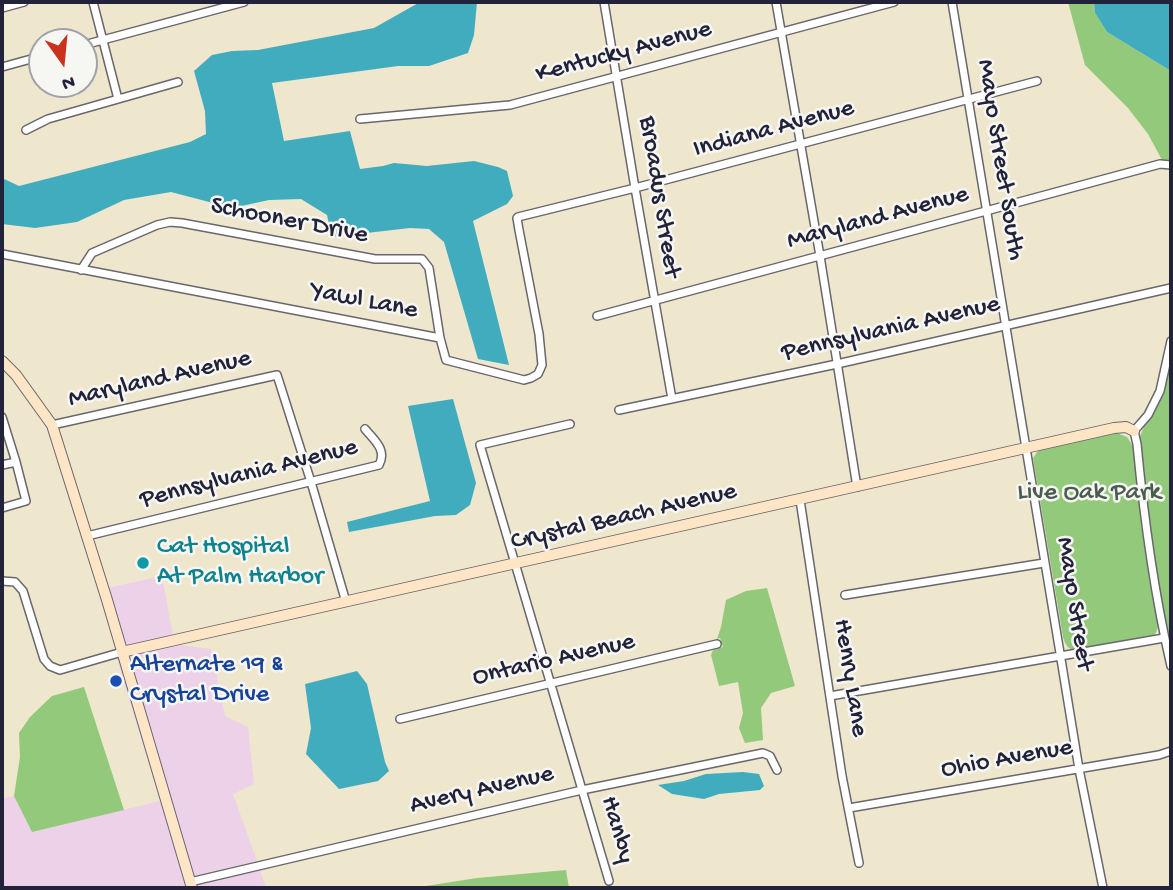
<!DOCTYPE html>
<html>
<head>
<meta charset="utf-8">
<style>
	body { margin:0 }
	#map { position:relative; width:1173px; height:890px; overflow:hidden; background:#eee6cd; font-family:"Gochi Hand",sans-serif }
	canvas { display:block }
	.frame { position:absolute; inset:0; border:4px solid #22223b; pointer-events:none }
	.north { position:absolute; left:28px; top:28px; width:70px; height:70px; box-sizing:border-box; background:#f6f6f2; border:2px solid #a1a1a9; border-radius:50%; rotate:165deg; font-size:19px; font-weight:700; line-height:28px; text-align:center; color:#22223b }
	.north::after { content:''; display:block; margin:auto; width:24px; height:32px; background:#c8321e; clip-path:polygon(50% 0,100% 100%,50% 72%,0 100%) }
</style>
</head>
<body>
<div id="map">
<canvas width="1173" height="890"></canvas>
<div class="frame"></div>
<div class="north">N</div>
</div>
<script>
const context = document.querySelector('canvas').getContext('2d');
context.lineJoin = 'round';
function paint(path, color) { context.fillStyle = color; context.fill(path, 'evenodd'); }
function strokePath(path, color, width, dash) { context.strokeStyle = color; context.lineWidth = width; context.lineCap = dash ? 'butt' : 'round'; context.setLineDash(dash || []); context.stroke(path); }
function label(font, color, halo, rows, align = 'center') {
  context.font = font + ' "Gochi Hand",sans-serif'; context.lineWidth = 5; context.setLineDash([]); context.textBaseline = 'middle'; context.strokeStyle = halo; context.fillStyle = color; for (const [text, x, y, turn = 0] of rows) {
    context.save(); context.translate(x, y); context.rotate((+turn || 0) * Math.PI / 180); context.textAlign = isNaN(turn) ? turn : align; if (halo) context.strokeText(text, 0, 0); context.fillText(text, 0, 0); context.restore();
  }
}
paint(new Path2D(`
	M162 576 173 636 125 647 107 588Z
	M178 645 211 649 225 716 248 727 254 784 233 794 257 861 192 876 127 656Z
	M119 658 187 888H2V799L14 796 32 832 160 801 118 663 117 659Z
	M260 870 266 888H196L195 885Z`), '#edd1e9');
paint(new Path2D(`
	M1068 2H1094L1095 13 1107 32 1171 71V161L1162 160 1148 134 1128 108 1085 65Z
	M1171 357V669L1164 638 1137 444 1145 424 1155 408Z
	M1117 433 1127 437 1133 446C1139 506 1145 566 1158 625 1157 635 1153 636 1145 639L1079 651C1069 650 1066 647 1063 637L1033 458 1038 451 1046 448Z
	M767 588 795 686 771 693 761 708 763 740 745 743 739 728 743 713 738 682 719 686 711 655 713 650 723 647 720 638 717 639 721 627 726 600 746 591Z
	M84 687 124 810 32 832 14 796 20 757 19 733 30 717 52 696Z
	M566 870 569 888H413L477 878Z`), '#93c97b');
paint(new Path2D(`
	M420 2H477L474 35 468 53 429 66H398L272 83 284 141 350 131 360 169 383 166 394 163 427 166 474 161 498 167 507 171 513 196 507 204 473 221 509 365 478 359 444 242 429 229 410 228 332 237 327 215 301 199 269 200 232 208 171 192 124 200 77 222 35 228 2 224V178L19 186 190 142 206 134 205 111 194 71 212 55 232 51 258 50 374 28Z
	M1094 2H1171V71L1107 32 1095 13Z
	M453 399 476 483 470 505 456 515 435 516 349 532 347 522 430 501 408 406Z
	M357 671 367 684 385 762 389 771 378 781 339 789 306 754 311 728 305 684Z
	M743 772 759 774 764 786 760 790 719 794 704 799 672 794 658 785 684 781 706 774Z`), '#40acbe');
const street = new Path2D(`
	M93 2 118 99
	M604 2 635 188 672 399
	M776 2 820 256 857 487
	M952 2 1059 647 1079 769 1103 888
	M2 8 24 2
	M84 45 244 2
	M2 67 42 56
	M360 119 510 105 894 2
	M26 130 48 119 178 82
	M2 254 440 338
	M81 270 92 253 157 225 170 222 182 223 375 259H422L429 268 440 338 446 360 524 380 531 378 538 374 542 365 539 334 519 230 517 218 518 217 635 188 1037 81
	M597 316 1160 164 1171 165
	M1171 341 1160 391 1148 415 1134 431 1137 444C1144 519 1154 593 1171 666
	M619 410 837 364 1171 288
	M2 417 16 462 26 501 2 508
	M570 424 480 445 609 881
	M52 425 277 375 311 482 346 602
	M2 465 16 462
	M800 500 842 776 859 863
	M87 536 379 465C387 450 375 441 365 429
	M2 581 15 582 23 591 44 659 50 666 60 670 122 652
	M845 595 1044 563
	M830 696 1164 638
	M400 719 717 644
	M849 808 1159 755 1171 751
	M190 882 582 790 763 753 770 756 777 770`);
const secondary = new Path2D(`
	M2 361 16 375 52 425 107 600 192 888
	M122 652 1114 428 1126 427 1134 431`);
strokePath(street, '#69676e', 10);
strokePath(secondary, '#69676e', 12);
strokePath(street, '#fff', 7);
strokePath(secondary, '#fde5c5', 10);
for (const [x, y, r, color] of [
	[143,563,7,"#0f9aa8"],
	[116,681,7,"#1a4fb4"]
]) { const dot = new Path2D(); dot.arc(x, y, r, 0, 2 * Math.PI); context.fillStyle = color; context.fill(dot); strokePath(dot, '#f6f6f2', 2.5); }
label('26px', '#22223b', '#f6f6f2', [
	["Kentucky Avenue",624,53,-15],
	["Indiana Avenue",774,130,-15],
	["Mayo Street South",999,160,81],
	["Broadus Street",658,197,81],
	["Maryland Avenue",878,219,-15],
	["Schooner Drive",289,222,11],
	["Yawl Lane",364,302,11],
	["Pennsylvania Avenue",891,330,-13],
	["Maryland Avenue",160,380,-13],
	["Pennsylvania Avenue",249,475,-14],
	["Crystal Beach Avenue",624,518,-13],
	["Mayo Street",1073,604,81],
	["Ontario Avenue",554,661,-13],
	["Henry Lane",849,678,81],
	["Ohio Avenue",1007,760,-10],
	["Avery Avenue",482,791,-13],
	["Hanby",616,830,74]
]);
label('26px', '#4a5c51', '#f6f6f2', [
	["Live Oak Park",1089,494]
]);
label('26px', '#0d838f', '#f6f6f2', [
	["Cat Hospital",157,548],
	["At Palm Harbor",157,578]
], 'left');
label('26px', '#164399', '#f6f6f2', [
	["Alternate 19 &",130,666],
	["Crystal Drive",130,696]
], 'left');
</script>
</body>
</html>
